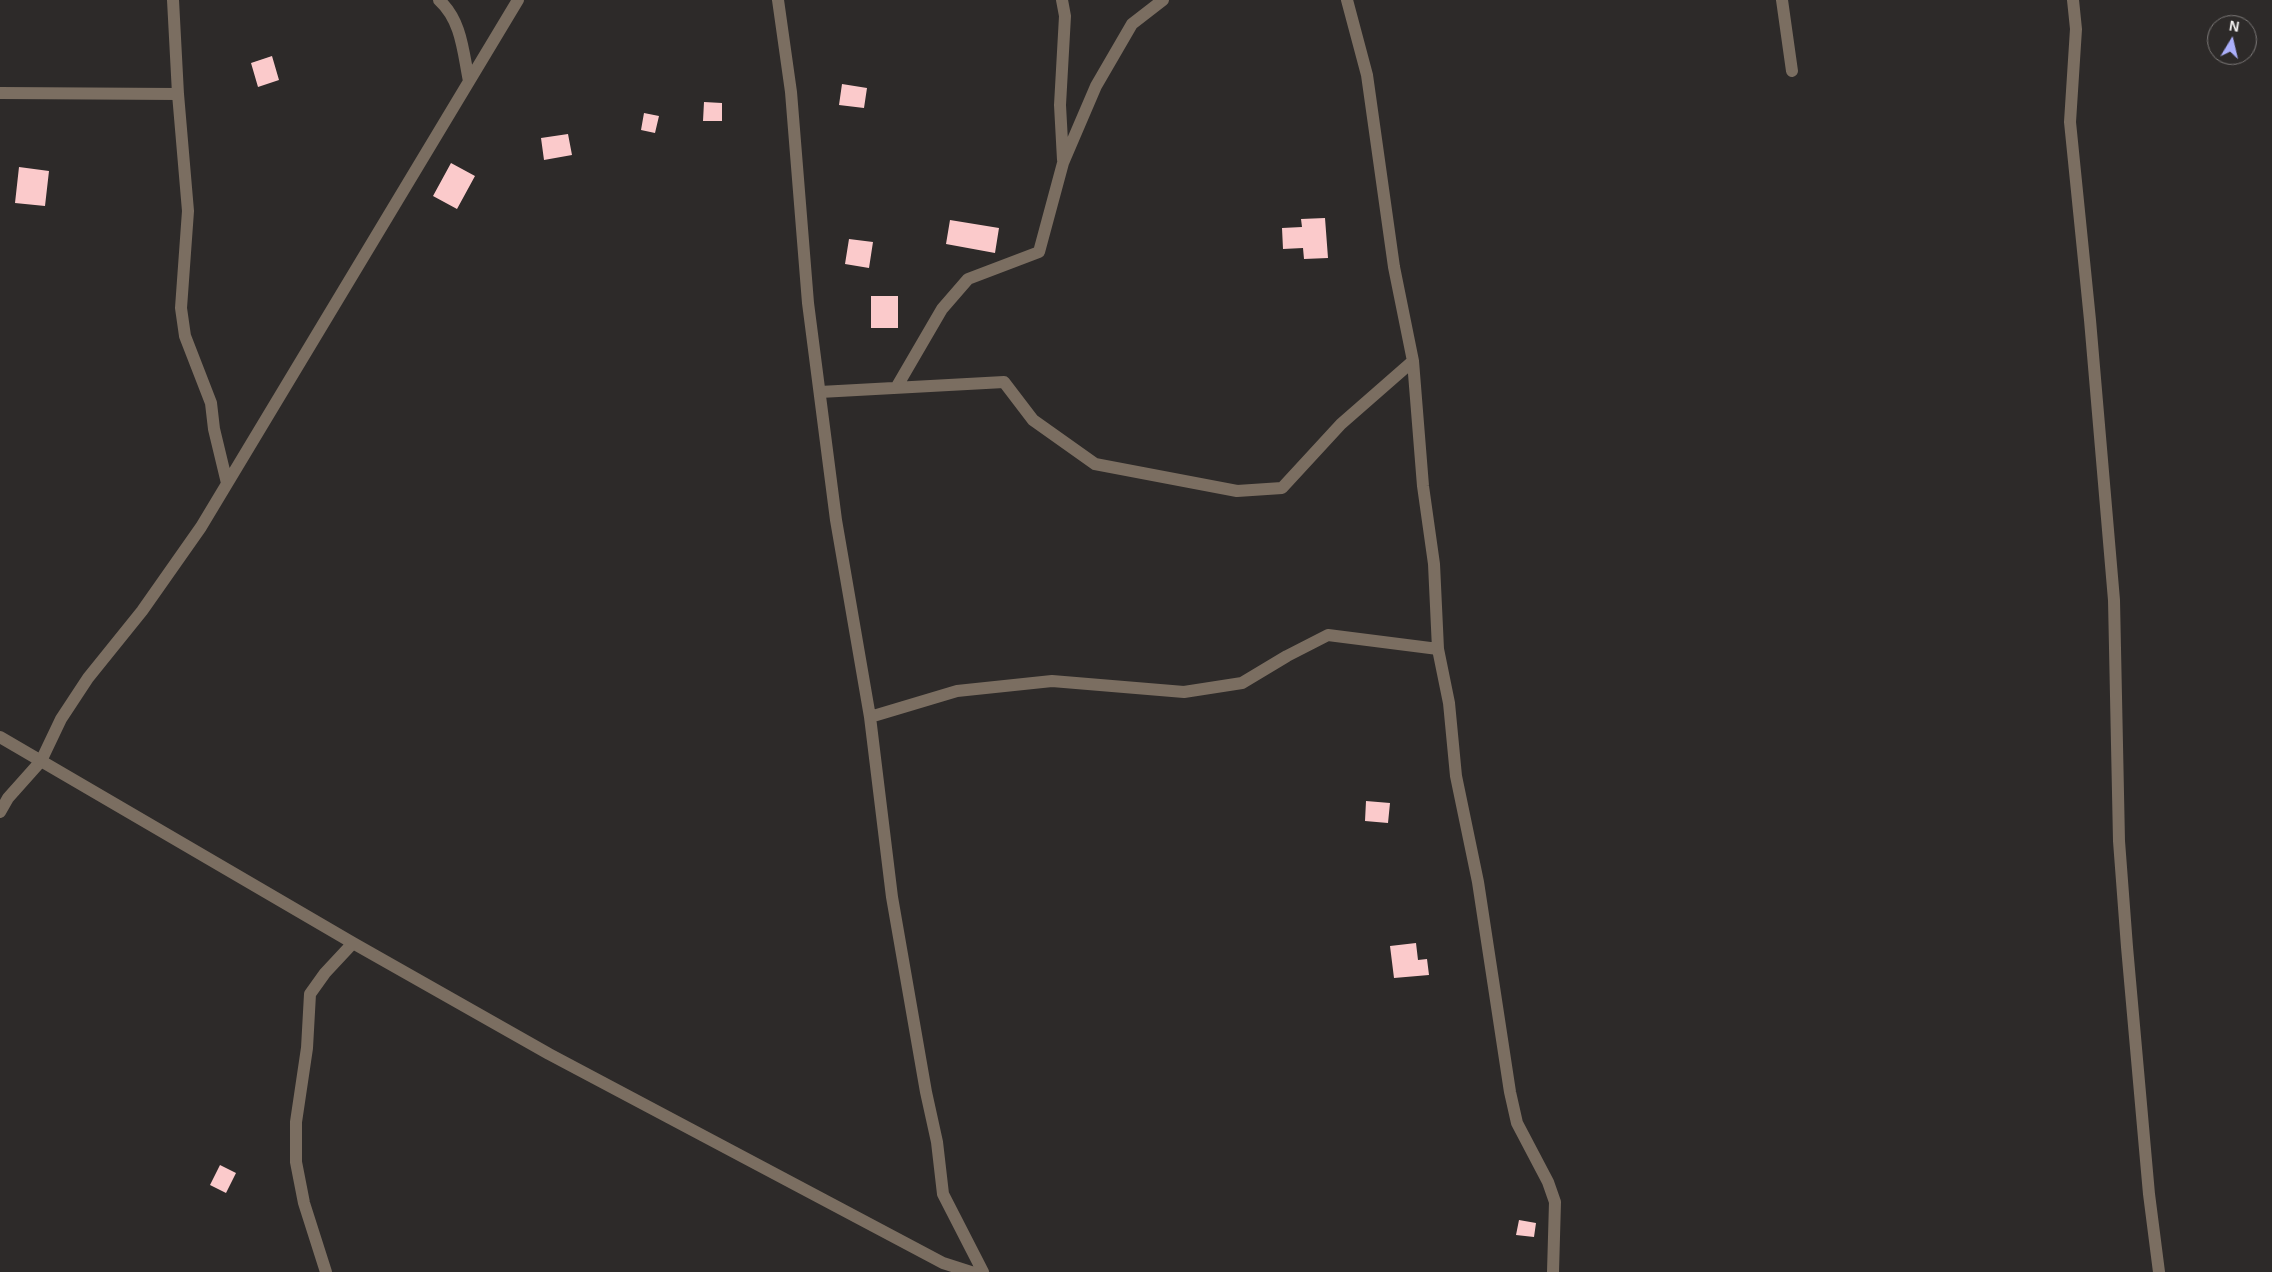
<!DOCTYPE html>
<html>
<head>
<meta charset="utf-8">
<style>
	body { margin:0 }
	#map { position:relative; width:2272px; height:1272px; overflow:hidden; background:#2d2a29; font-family:Arial,sans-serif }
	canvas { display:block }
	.north { position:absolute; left:2207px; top:15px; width:50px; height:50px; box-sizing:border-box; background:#2d2a29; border:1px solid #7d7a79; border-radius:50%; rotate:9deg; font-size:14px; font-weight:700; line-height:20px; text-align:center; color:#f4f2f1 }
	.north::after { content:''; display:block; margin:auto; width:18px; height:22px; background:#abaffb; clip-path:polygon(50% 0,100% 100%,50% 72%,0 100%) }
</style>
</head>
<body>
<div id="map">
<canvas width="2272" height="1272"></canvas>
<div class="north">N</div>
</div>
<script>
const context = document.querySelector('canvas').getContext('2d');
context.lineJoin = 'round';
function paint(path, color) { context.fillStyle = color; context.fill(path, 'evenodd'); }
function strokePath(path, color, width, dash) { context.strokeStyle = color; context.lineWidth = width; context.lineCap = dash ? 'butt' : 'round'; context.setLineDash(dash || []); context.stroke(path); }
paint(new Path2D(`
	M272 56 279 80 258 87 251 63Z
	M842 84 867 88 864 108 839 105Z
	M704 102 722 103V121H703Z
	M644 113 659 116 655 133 641 130Z
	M568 134 572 155 544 160 541 138Z
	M451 163 475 176 457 209 433 196Z
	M19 167 49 171 45 206 15 203Z
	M1325 218 1328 258 1304 259 1303 248 1283 249 1282 228 1302 227 1301 219Z
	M950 220 999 228 995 253 946 244Z
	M849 239 873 242 869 268 845 264Z
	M871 296H898V328H871Z
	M1366 801 1390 803 1388 823 1365 821Z
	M1416 943 1418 960 1427 959 1429 975 1394 978 1390 946Z
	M220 1165 236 1173 226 1193 210 1185Z
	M1519 1220 1536 1223 1534 1237 1516 1235Z`), '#fbcacb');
strokePath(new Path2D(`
	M173 0 178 94 188 211 181 308 185 336 211 403 214 429 227 483
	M439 0C462 21 463 52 469 81
	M778 0 791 92 808 303 836 520 870 717 892 897 926 1092 937 1142 943 1194 983 1272
	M1062 0 1065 16 1060 105 1063 160
	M1347 0 1367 75 1394 267 1413 361 1423 486 1434 564 1438 649 1449 703 1456 776 1478 882 1510 1092 1517 1123 1548 1182 1555 1202 1553 1272
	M1782 0 1792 71
	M2073 0 2076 29 2070 122 2090 320 2114 600 2119 841 2127 947 2149 1194 2159 1272
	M0 93 178 94
	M896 388 942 309 968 279 1039 252 1063 163 1096 86 1132 24 1163 0
	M820 392 1004 382 1033 420 1095 464 1237 491 1282 488 1341 424 1413 361
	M870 717 957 691 1052 681 1184 692 1242 683 1287 656 1328 635 1438 649
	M0 737 353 943 549 1054 943 1263 971 1272
	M0 812 8 798 41 761 61 719 88 678 142 611 201 527 518 0
	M326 1272 304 1203 296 1162V1122L307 1048 310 994 325 973 353 943`), '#7b6e61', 12);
</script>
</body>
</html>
